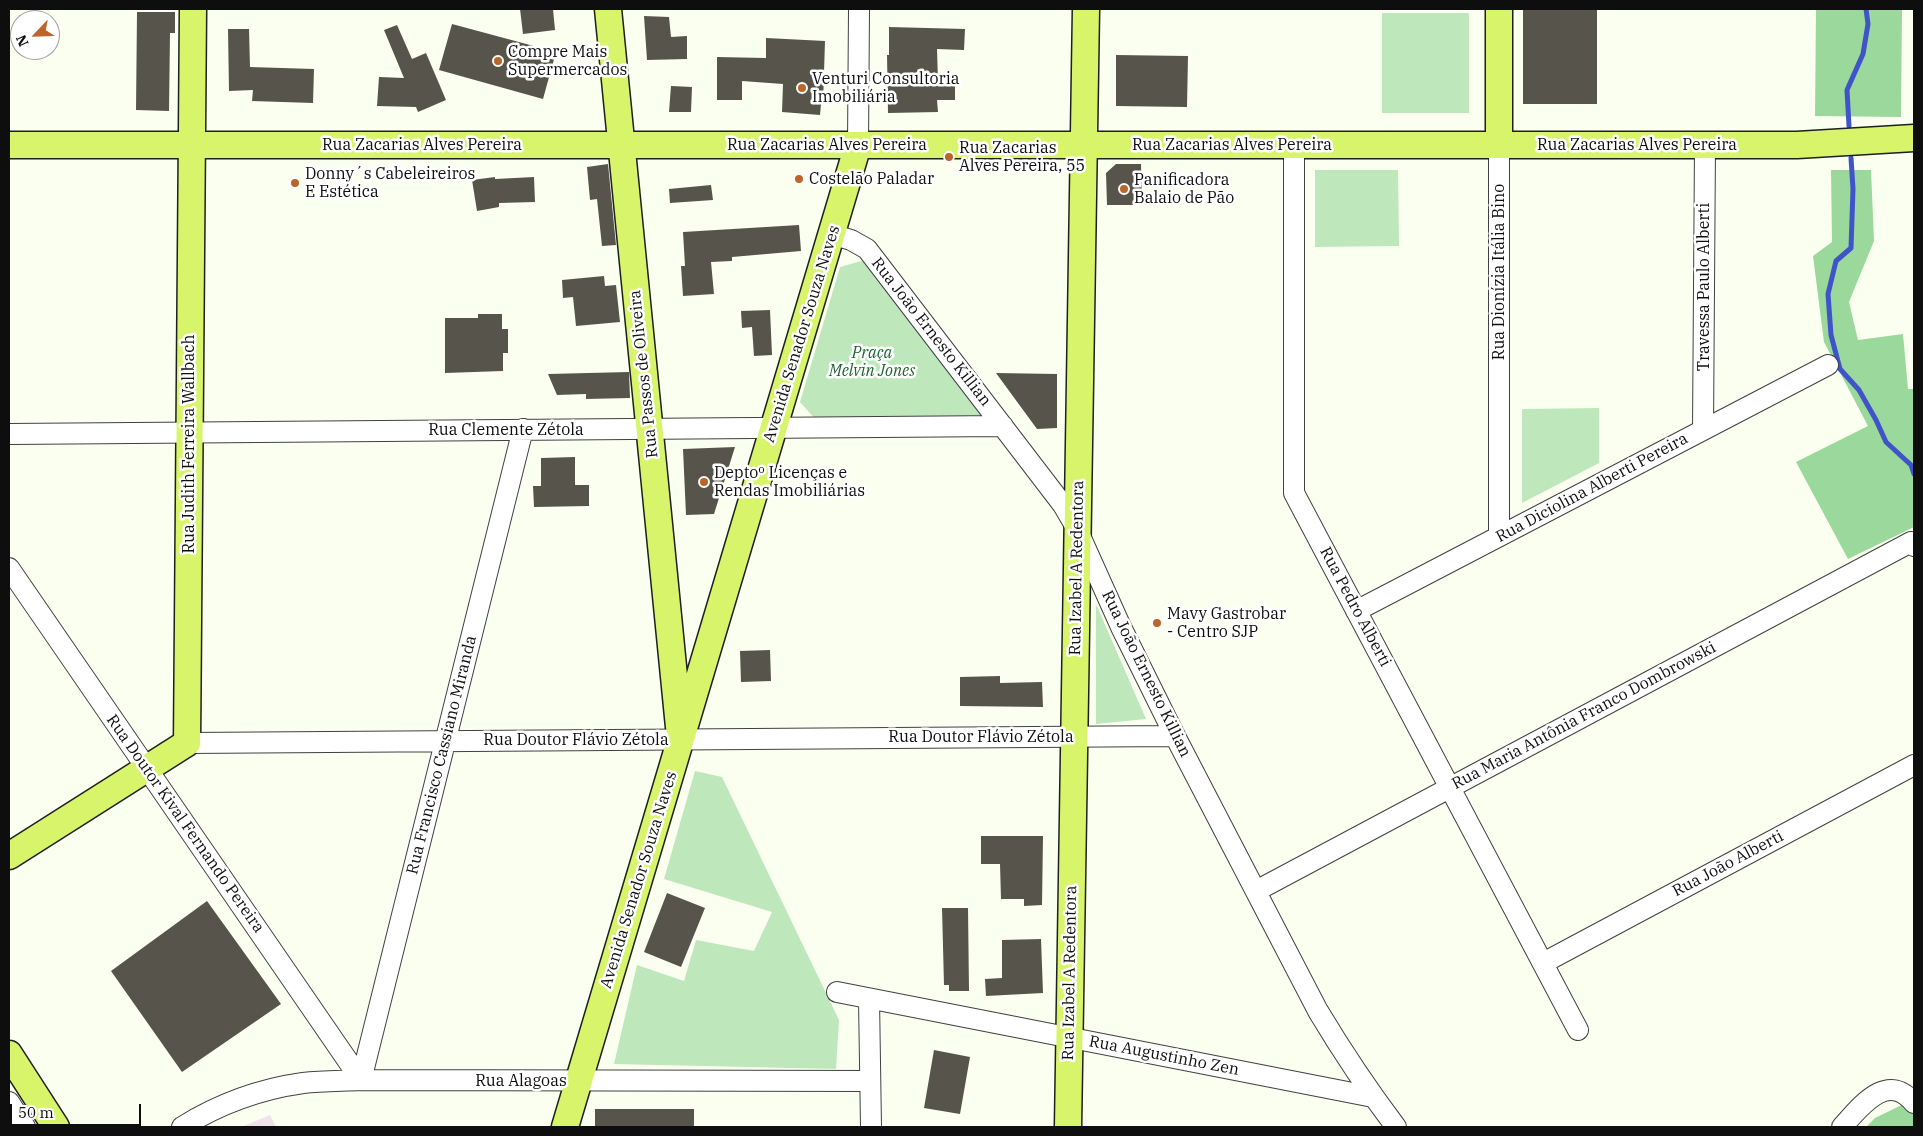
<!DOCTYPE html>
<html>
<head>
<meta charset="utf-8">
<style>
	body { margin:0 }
	#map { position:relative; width:1923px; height:1136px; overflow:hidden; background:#fbfff0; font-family:"IBM Plex Serif",serif }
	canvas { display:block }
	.frame { position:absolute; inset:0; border:10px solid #0e0e0e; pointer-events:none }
	.north { position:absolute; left:10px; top:10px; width:50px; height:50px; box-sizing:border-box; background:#fff; border:1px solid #9f9f9f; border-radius:50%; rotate:246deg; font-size:14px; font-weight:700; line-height:20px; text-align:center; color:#0e0e0e }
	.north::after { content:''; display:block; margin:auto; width:18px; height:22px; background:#bb652a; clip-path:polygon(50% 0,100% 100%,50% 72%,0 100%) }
	.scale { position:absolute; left:10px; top:1104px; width:131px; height:22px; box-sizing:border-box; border:2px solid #0e0e0e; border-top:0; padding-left:6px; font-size:15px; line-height:18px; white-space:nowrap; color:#0e0e0e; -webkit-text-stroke:4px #fff; paint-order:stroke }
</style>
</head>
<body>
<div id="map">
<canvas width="1923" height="1136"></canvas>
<div class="frame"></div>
<div class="north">N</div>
<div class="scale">50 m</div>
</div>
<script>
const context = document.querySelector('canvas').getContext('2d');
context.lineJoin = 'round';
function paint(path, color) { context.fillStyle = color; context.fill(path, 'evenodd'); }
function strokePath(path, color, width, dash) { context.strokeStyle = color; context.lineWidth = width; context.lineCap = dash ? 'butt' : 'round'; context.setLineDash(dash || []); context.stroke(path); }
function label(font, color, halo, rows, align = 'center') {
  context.font = font + ' "IBM Plex Serif",serif'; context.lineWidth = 5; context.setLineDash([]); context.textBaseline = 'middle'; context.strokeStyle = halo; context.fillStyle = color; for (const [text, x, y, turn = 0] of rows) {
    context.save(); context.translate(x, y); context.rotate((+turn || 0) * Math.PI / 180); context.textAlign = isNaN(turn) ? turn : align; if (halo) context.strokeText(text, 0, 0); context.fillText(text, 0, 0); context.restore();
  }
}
paint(new Path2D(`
	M270 1115 276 1127H241Z`), '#ede3e9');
paint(new Path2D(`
	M1382 13H1469V113H1382Z
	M1315 170H1398L1399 246 1315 247Z
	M865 260 986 415 817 421 800 402 840 267Z
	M1599 408V463L1522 503V409Z
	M1096 604 1146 719 1096 724Z
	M695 771 722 777 839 1020 836 1069 614 1064 637 965 684 981 696 940 754 951 772 912 664 879Z`), '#bee8bb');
paint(new Path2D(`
	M1816 9H1902L1901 117 1815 116Z
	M1831 170H1871L1874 241 1849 302 1858 340 1903 334 1908 389H1914V527L1848 559 1796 462 1868 426 1824 342 1813 256 1832 242Z
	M1914 1099V1127H1866L1875 1118Z`), '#9bd89b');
strokePath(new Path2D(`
	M1849 126 1847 90 1863 54 1868 24 1866 9
	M1851 158 1853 189 1851 248 1836 261 1828 294 1831 335 1840 369 1859 390 1876 420 1886 442 1911 465 1914 474`), '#4054c9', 5);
paint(new Path2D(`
	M520 9H553L555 30 523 34Z
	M1523 9H1597V104H1523Z
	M137 12H175V33H170L169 111 136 110Z
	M644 16 669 17 671 37 687 36V59L647 60Z
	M452 24 556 52 543 99 439 70Z
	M397 25 412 59 426 53 446 100 418 112 416 107 377 106 379 77 404 78 384 30Z
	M889 27 965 29 964 50 937 49 938 82 955 81V100H937L938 112 888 113 887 55H889Z
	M228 29H249L250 67 314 69 313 103 252 101 253 90 229 91Z
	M766 38 825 41 823 104H821L820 115 782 112 783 84 742 81V100H717V57L766 58Z
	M1116 55 1188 56 1187 107 1116 106Z
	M671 86 692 87 691 112H669Z
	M608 164 616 245 602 246 597 199 590 200 587 167Z
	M1116 164H1141L1142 205H1107L1106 173Z
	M495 177V179L534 177 535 202 499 203V207L477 211 472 180Z
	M711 185 713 200 670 203 669 189Z
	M799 225 801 251 732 257V261L711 262 714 294 683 296 681 266H685L683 232Z
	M604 276 605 286 616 285 620 322 576 326 573 297 563 298 562 280Z
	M770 310 772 355 754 356 752 327 742 328 741 311Z
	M478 314H502V329H508V353H503V371L445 373V318H478Z
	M629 372 630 398 586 399V394L557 395 548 374Z
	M996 373 1057 374V428L1037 429Z
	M735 447 714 514 686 515 683 449Z
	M575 457V485H589V506L534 507 533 486H541V458Z
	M770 650 771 681 741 682 740 651Z
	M1000 676V683L1042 682 1043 707 960 706V677Z
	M981 836H1043L1042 905 1024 906V899H1001L1000 864H981Z
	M667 893 705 908 681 967 644 952Z
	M207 901 281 1004 182 1072 111 971Z
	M942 908H968L969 991H949V985H944Z
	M1041 939 1043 993 986 996 985 979 1002 978V940Z
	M934 1050 970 1057 960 1114 924 1108Z
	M595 1109H694V1127H595Z`), '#57554b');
const minor = new Path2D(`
	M858 145 859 9
	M1294 145V493L1578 1030
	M1499 145V536
	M831 234 851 240 867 249 1063 505 1077 529 1121 627 1175 736 1318 1011C1342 1051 1368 1090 1396 1127
	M1703 430 1705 145
	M9 434 1003 426
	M9 568 361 1080
	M1356 611 1828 365
	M187 743 1175 736
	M1256 891 1911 542 1914 546
	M1543 963 1914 765
	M837 992 1373 1097
	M869 999 871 1127
	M361 1080 523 429
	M9 1102 25 1127
	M182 1127C219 1104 260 1089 303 1083 322 1081 342 1081 361 1080L870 1081
	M1842 1127C1861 1106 1887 1071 1914 1103`);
const major = new Path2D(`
	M608 9 679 727
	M1499 9V145
	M9 145H1797L1914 138
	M9 856 187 743 193 9
	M9 1054 56 1127
	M565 1127 858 145
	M1068 1127 1086 9`);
strokePath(minor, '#414141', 22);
strokePath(major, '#1f1f1f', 29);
strokePath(minor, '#fff', 20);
strokePath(major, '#d7f46b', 26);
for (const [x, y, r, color] of [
	[498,61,5,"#bb652a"],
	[802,88,5,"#bb652a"],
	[949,157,5,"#bb652a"],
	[799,179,5,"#bb652a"],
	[295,183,5,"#bb652a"],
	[1124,189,5,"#bb652a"],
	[704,482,5,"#bb652a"],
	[1157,623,5,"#bb652a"]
]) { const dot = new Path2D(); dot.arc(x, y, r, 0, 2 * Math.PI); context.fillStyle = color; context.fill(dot); strokePath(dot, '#fff', 2); }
label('16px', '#0e0e0e', '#fff', [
	["Compre Mais",508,52],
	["Supermercados",508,70],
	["Venturi Consultoria",812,79],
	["Imobiliária",812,97],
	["Rua Zacarias",959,148],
	["Alves Pereira, 55",959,166],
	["Donny´s Cabeleireiros",305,174],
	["E Estética",305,192],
	["Costelão Paladar",809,179],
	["Panificadora",1134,180],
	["Balaio de Pão",1134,198],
	["Deptoº Licenças e",714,473],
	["Rendas Imobiliárias",714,491],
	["Mavy Gastrobar",1167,614],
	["- Centro SJP",1167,632]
], 'left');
label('16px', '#0e0e0e', '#fff', [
	["Rua Zacarias Alves Pereira",422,145],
	["Rua Zacarias Alves Pereira",827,145],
	["Rua Zacarias Alves Pereira",1232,145],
	["Rua Zacarias Alves Pereira",1637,145],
	["Rua Dionízia Itália Bino",1499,272,-90],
	["Travessa Paulo Alberti",1704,287,-90],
	["Rua João Ernesto Killian",931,332,52],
	["Avenida Senador Souza Naves",802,334,-73],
	["Rua Passos de Oliveira",644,374,-96],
	["Rua Clemente Zétola",506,430],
	["Rua Judith Ferreira Wallbach",189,444,-90],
	["Rua Diciolina Alberti Pereira",1592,488,-28],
	["Rua Izabel A Redentora",1077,568,-89],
	["Rua Pedro Alberti",1355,607,62],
	["Rua João Ernesto Killian",1146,674,64],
	["Rua Maria Antônia Franco Dombrowski",1584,716,-28],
	["Rua Doutor Flávio Zétola",981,737],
	["Rua Doutor Flávio Zétola",576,740],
	["Rua Francisco Cassiano Miranda",442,755,-76],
	["Rua Doutor Kival Fernando Pereira",185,824,55],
	["Rua João Alberti",1728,864,-28],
	["Avenida Senador Souza Naves",639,880,-73],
	["Rua Izabel A Redentora",1070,973,-89],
	["Rua Augustinho Zen",1164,1056,11],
	["Rua Alagoas",521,1081]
]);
label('italic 16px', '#206531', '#fff', [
	["Praça",872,353],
	["Melvin Jones",872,371]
]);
</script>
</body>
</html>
